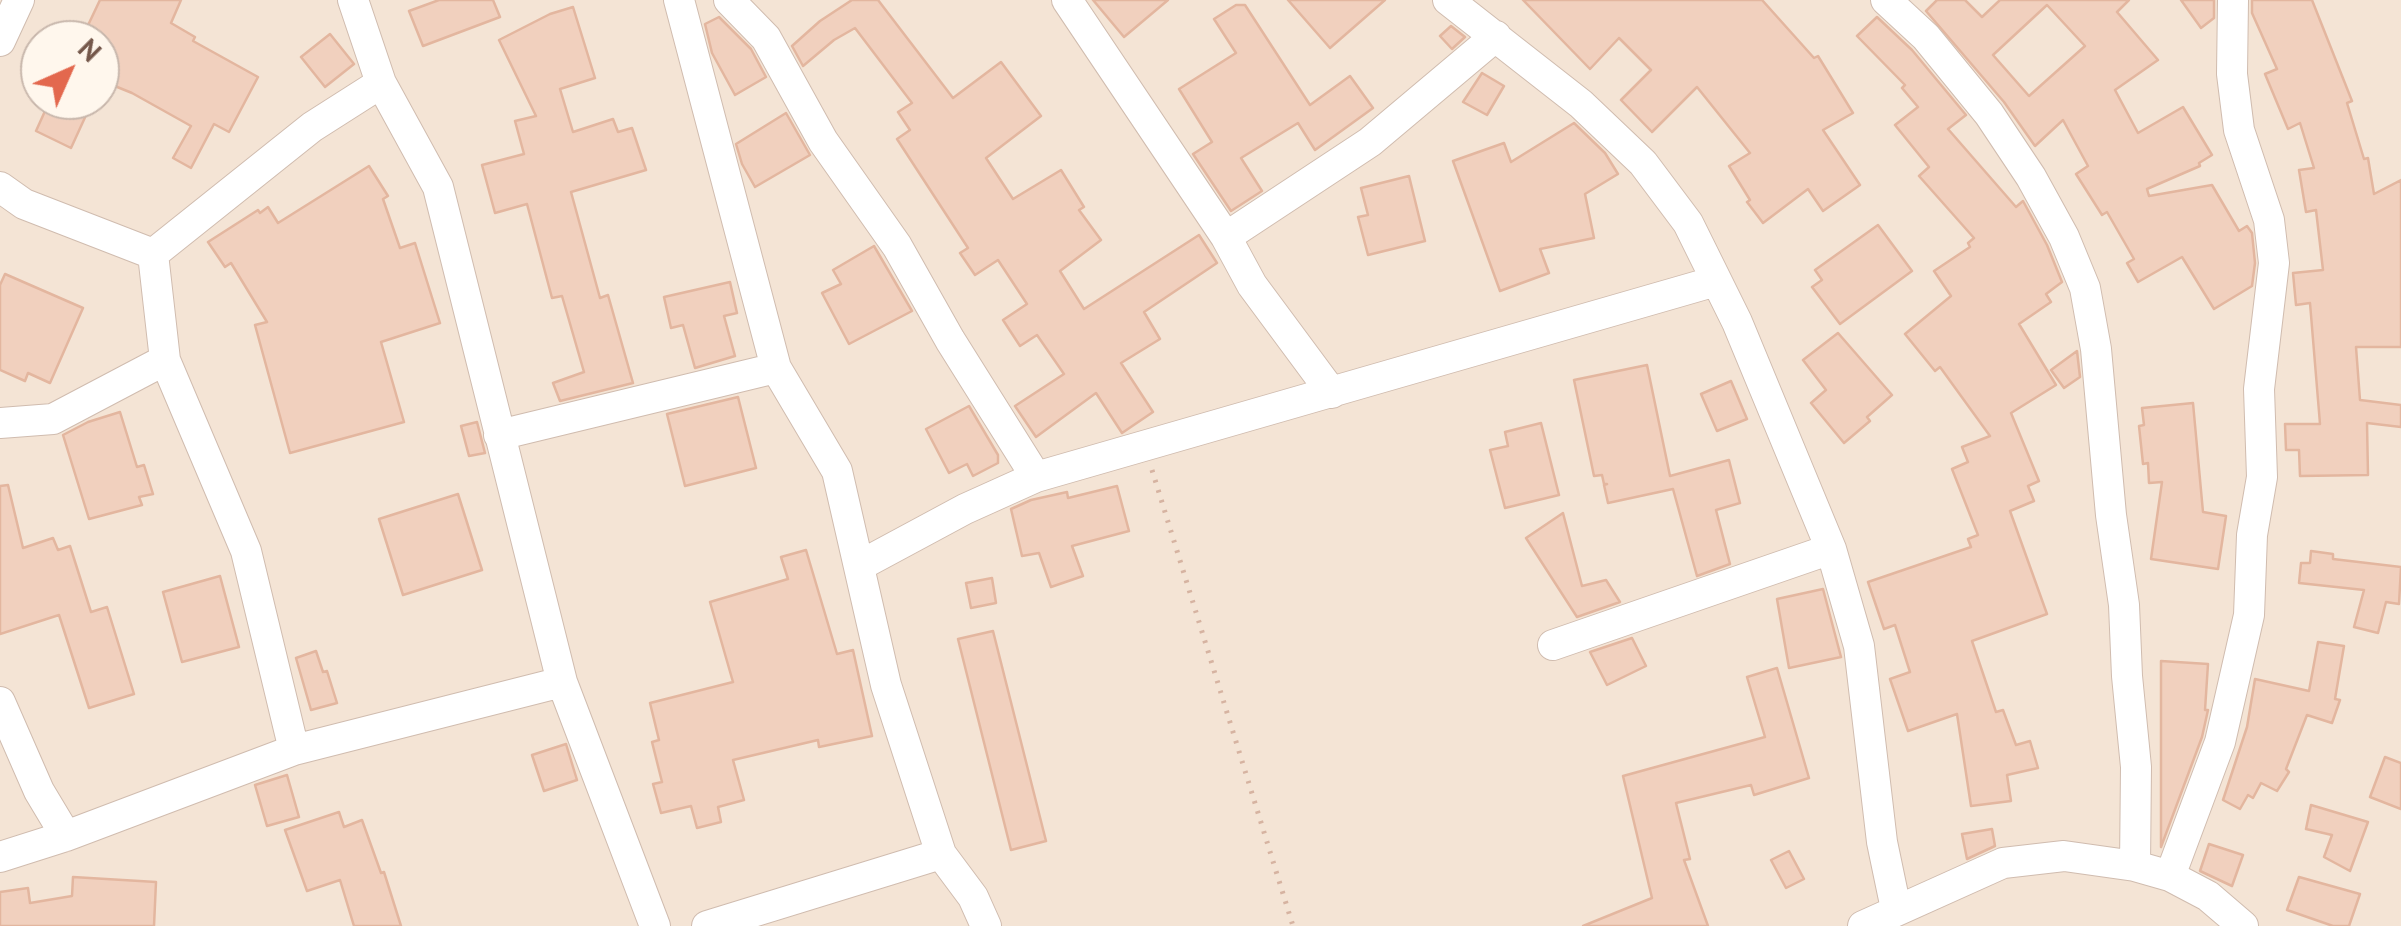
<!DOCTYPE html>
<html>
<head>
<meta charset="utf-8">
<style>
	body { margin:0 }
	#map { position:relative; width:2401px; height:926px; overflow:hidden; background:#fcf3e6; font-family:"PT Sans",sans-serif }
	canvas { display:block }
	.north { position:absolute; left:20px; top:20px; width:100px; height:100px; box-sizing:border-box; background:#fff7ed; border:2px solid #c8b7ac; border-radius:50%; rotate:45deg; font-size:28px; font-weight:700; line-height:40px; text-align:center; color:#75584b }
	.north::after { content:''; display:block; margin:auto; width:35px; height:45px; background:#e3684e; clip-path:polygon(50% 0,100% 100%,50% 72%,0 100%) }
</style>
</head>
<body>
<div id="map">
<canvas width="2401" height="926"></canvas>
<div class="north">N</div>
</div>
<script>
const context = document.querySelector('canvas').getContext('2d');
context.lineJoin = 'round';
function paint(path, color) { context.fillStyle = color; context.fill(path, 'evenodd'); }
function strokePath(path, color, width, dash) { context.strokeStyle = color; context.lineWidth = width; context.lineCap = dash ? 'butt' : 'round'; context.setLineDash(dash || []); context.stroke(path); }
paint(new Path2D(`
	M0 0H2401V926H0ZM40 40H100V100H40Z`), '#f4e4d5');
const building = new Path2D(`
	M100 0H181L171 23 195 37 193 41 258 77 229 132 214 124 191 168 173 158 191 126 132 93 100 80V40H81Z
	M439 0H493L500 17 423 46 409 11Z
	M852 0H878L953 98 1001 62 1041 116 986 158 1013 199 1061 170 1084 207 1079 210 1101 240 1060 271 1084 309 1199 235 1217 263 1144 312 1160 339 1121 363 1153 412 1122 433 1096 393 1036 437 1015 406 1064 374 1037 335 1020 346 1003 320 1027 304 998 260 975 275 960 253 968 248 897 139 910 130 898 112 912 103 855 28 834 40 803 66 792 46 820 21Z
	M1093 0H1168L1124 37Z
	M1288 0H1385L1330 48Z
	M1523 0H1762L1814 58 1818 56 1853 113 1823 130 1860 185 1823 211 1808 189 1763 223 1747 202 1750 200 1729 166 1750 153 1697 87 1652 132 1621 100 1651 70 1619 38 1590 69Z
	M1937 0H1965L1982 17 2000 0H2129L2117 12 2158 60 2115 90 2138 133 2183 107 2212 155 2199 163 2200 166 2147 189 2149 196 2212 185 2239 231 2247 226 2252 233 2255 263 2252 286 2214 309 2182 257 2138 282 2127 263 2134 259 2107 212 2102 215 2076 174 2088 166 2063 120 2035 146 2004 102 1926 11ZM2047 5 2085 46 2029 96 1993 55Z
	M2181 0H2214V18L2201 28Z
	M2252 0H2312L2352 101 2347 103 2364 159 2368 158 2374 194 2401 180V347H2356L2360 400 2401 405V427L2367 423 2368 475 2300 476 2299 450H2286L2285 424H2320L2310 303 2296 305 2293 273 2323 270 2316 210 2306 212 2299 170 2314 168 2300 123 2288 129 2265 74 2277 69 2252 13Z
	M1236 5H1245L1310 105 1350 76 1373 108 1315 150 1298 123 1241 158 1262 191 1231 211 1193 154 1212 142 1179 89 1236 53 1214 19Z
	M573 7 595 78 560 89 573 132 613 119 618 132 632 128 646 170 571 192 600 298 608 295 633 383 560 401 553 383 584 372 562 296 552 298 527 204 495 213 482 165 524 154 515 121 536 116 499 40 550 14Z
	M719 17 751 49 766 77 735 95 712 53 705 24Z
	M1877 17 1912 50 1966 115 1948 129 2016 207 2023 201 2047 245 2062 282 2046 294 2051 302 2019 324 2056 385 2011 413 2039 481 2028 486 2034 501 2010 511 2047 614 1972 641 1996 712 2003 710 2016 745 2030 741 2038 768 2007 775 2011 801 1971 806 1957 714 1908 731 1890 679 1910 672 1895 625 1884 629 1868 582 1971 547 1968 539 1978 535 1952 469 1968 462 1962 447 1990 436 1940 367 1935 371 1905 334 1951 296 1934 271 1970 247 1968 243 1974 238 1919 176 1929 167 1895 125 1918 107 1902 88 1905 85 1857 36Z
	M1451 26 1465 37 1452 49 1440 36Z
	M330 34 354 64 325 87 301 57Z
	M1482 73 1504 86 1487 115 1463 102Z
	M50 100H93L71 148 36 131Z
	M786 113 810 155 755 187 742 164 736 144Z
	M1574 123 1605 153 1618 174 1585 194 1594 238 1540 249 1549 273 1500 291 1453 161 1504 143 1511 162Z
	M369 166 388 196 383 199 400 248 415 243 440 323 381 342 404 422 290 453 255 325 267 322 231 263 225 267 208 242 258 210 260 213 268 207 278 223Z
	M1409 176 1425 241 1368 255 1358 217 1368 215 1361 188Z
	M1878 225 1912 271 1840 324 1812 287 1822 280 1815 270Z
	M874 246 912 311 849 344 822 293 841 284 833 270Z
	M5 274 83 308 50 383 28 373 25 381 0 370V285Z
	M730 282 737 313 724 316 735 356 695 368 683 325 671 328 664 297Z
	M1838 333 1892 395 1867 417 1870 421 1844 443 1811 403 1826 390 1803 360Z
	M2077 351 2080 377 2064 388 2051 370Z
	M1647 365 1670 476 1729 460 1740 503 1716 510 1730 564 1697 576 1673 489 1608 503 1604 485 1607 484H1604L1602 475 1594 476 1574 380Z
	M1731 381 1747 419 1717 431 1701 394Z
	M738 397 756 468 685 486 667 414Z
	M2193 403 2203 512 2226 516 2218 569 2151 559 2162 482 2149 483 2148 463 2143 464 2139 426 2144 425 2142 408Z
	M969 406 998 455V463L973 476 967 464 949 473 926 429Z
	M120 412 137 467 144 465 153 494 139 497 142 505 89 519 63 435 88 422Z
	M477 422 485 453 469 456 461 426Z
	M1541 423 1559 495 1505 508 1490 450 1508 446 1505 432Z
	M8 485 23 548 53 538 58 550 70 546 91 612 107 607 134 694 89 708 59 615 0 634V486Z
	M1117 486 1129 531 1072 546 1083 576 1051 587 1039 553 1022 556 1011 509 1031 500 1067 492 1068 498Z
	M458 494 482 570 403 595 379 519Z
	M1563 513 1582 586 1606 580 1620 602 1577 617 1526 538Z
	M806 550 837 654 853 650 872 736 819 747 818 740 733 760 744 800 718 807 721 822 697 828 691 806 661 813 653 784 662 782 652 742 659 740 650 703 733 682 710 602 788 579 781 557Z
	M2311 551 2333 554V559L2401 567 2399 604 2386 602 2378 633 2354 627 2364 590 2299 583 2301 563H2310Z
	M220 576 239 647 182 662 163 592Z
	M992 578 996 603 971 608 966 583Z
	M1823 589 1841 657 1789 668 1777 599Z
	M993 631 1046 841 1011 850 958 639Z
	M1632 638 1646 666 1607 685 1590 652Z
	M2318 642 2344 646 2335 699 2340 700 2332 723 2307 715 2286 769 2289 772 2277 791 2261 783 2253 798 2248 795 2240 809 2223 800 2247 727 2255 679 2309 691Z
	M316 651 323 672 327 671 337 703 311 710 296 658Z
	M2161 661 2208 664 2205 710H2208L2202 737 2161 847Z
	M1777 668 1809 778 1754 795 1751 785 1676 803 1690 859 1684 860 1708 926H1583L1652 898 1623 776 1765 737 1747 677Z
	M566 744 577 780 544 791 532 755Z
	M2385 757 2401 763V809L2370 797Z
	M287 775 299 817 267 826 255 785Z
	M2311 805 2368 822 2350 871 2324 857 2332 835 2306 829Z
	M339 812 344 827 362 820 381 873 384 872 401 926H354L340 880 307 891 285 830Z
	M1992 829 1995 846 1967 859 1962 834Z
	M2209 844 2243 855 2232 886 2200 871Z
	M1789 851 1804 879 1786 888 1771 860Z
	M73 877 156 882 154 926H0V892L28 888 30 903 72 896Z
	M2299 877 2360 894 2349 926H2333L2287 910Z`);
paint(building, '#f1d0be');
strokePath(building, '#e3b69f', 2.5);
const minor = new Path2D(`
	M353 0 381 83 438 187 562 682 655 926
	M679 0 776 368 837 471 886 685 941 854 973 897 986 926
	M729 0 766 38 823 141 897 246 950 340 1036 477
	M1067 0 1226 237 1252 285 1332 393
	M1448 0 1581 104 1643 163 1688 223 1737 322 1831 549 1859 646 1882 842 1896 909
	M1886 0 1926 37 1989 114 2031 177 2064 237 2085 288 2096 349 2111 515 2124 605 2127 676 2136 767 2135 866
	M0 41 19 0
	M0 187 24 204 153 254
	M1226 237 1370 142 1496 36
	M0 423 53 419 165 360
	M499 435 776 368
	M859 566 965 509 1036 477 1716 281
	M1553 645 1831 549
	M0 702 39 791 66 836
	M294 750 246 551 165 360 153 254 312 127 381 83
	M0 857 66 836 294 750 562 682
	M2170 876 2220 742 2249 615 2252 535 2262 477 2259 389 2274 263 2269 220 2239 130 2232 74 2233 0
	M707 926 941 854
	M1863 926 2003 863 2064 856 2135 866 2170 876 2208 896 2243 926`);
strokePath(minor, '#d0bcaf', 32);
strokePath(new Path2D(`
	M1152 470 1293 926`), '#d6b3a1', 5, [2.5, 8]);
strokePath(minor, '#fff', 30);
</script>
</body>
</html>
